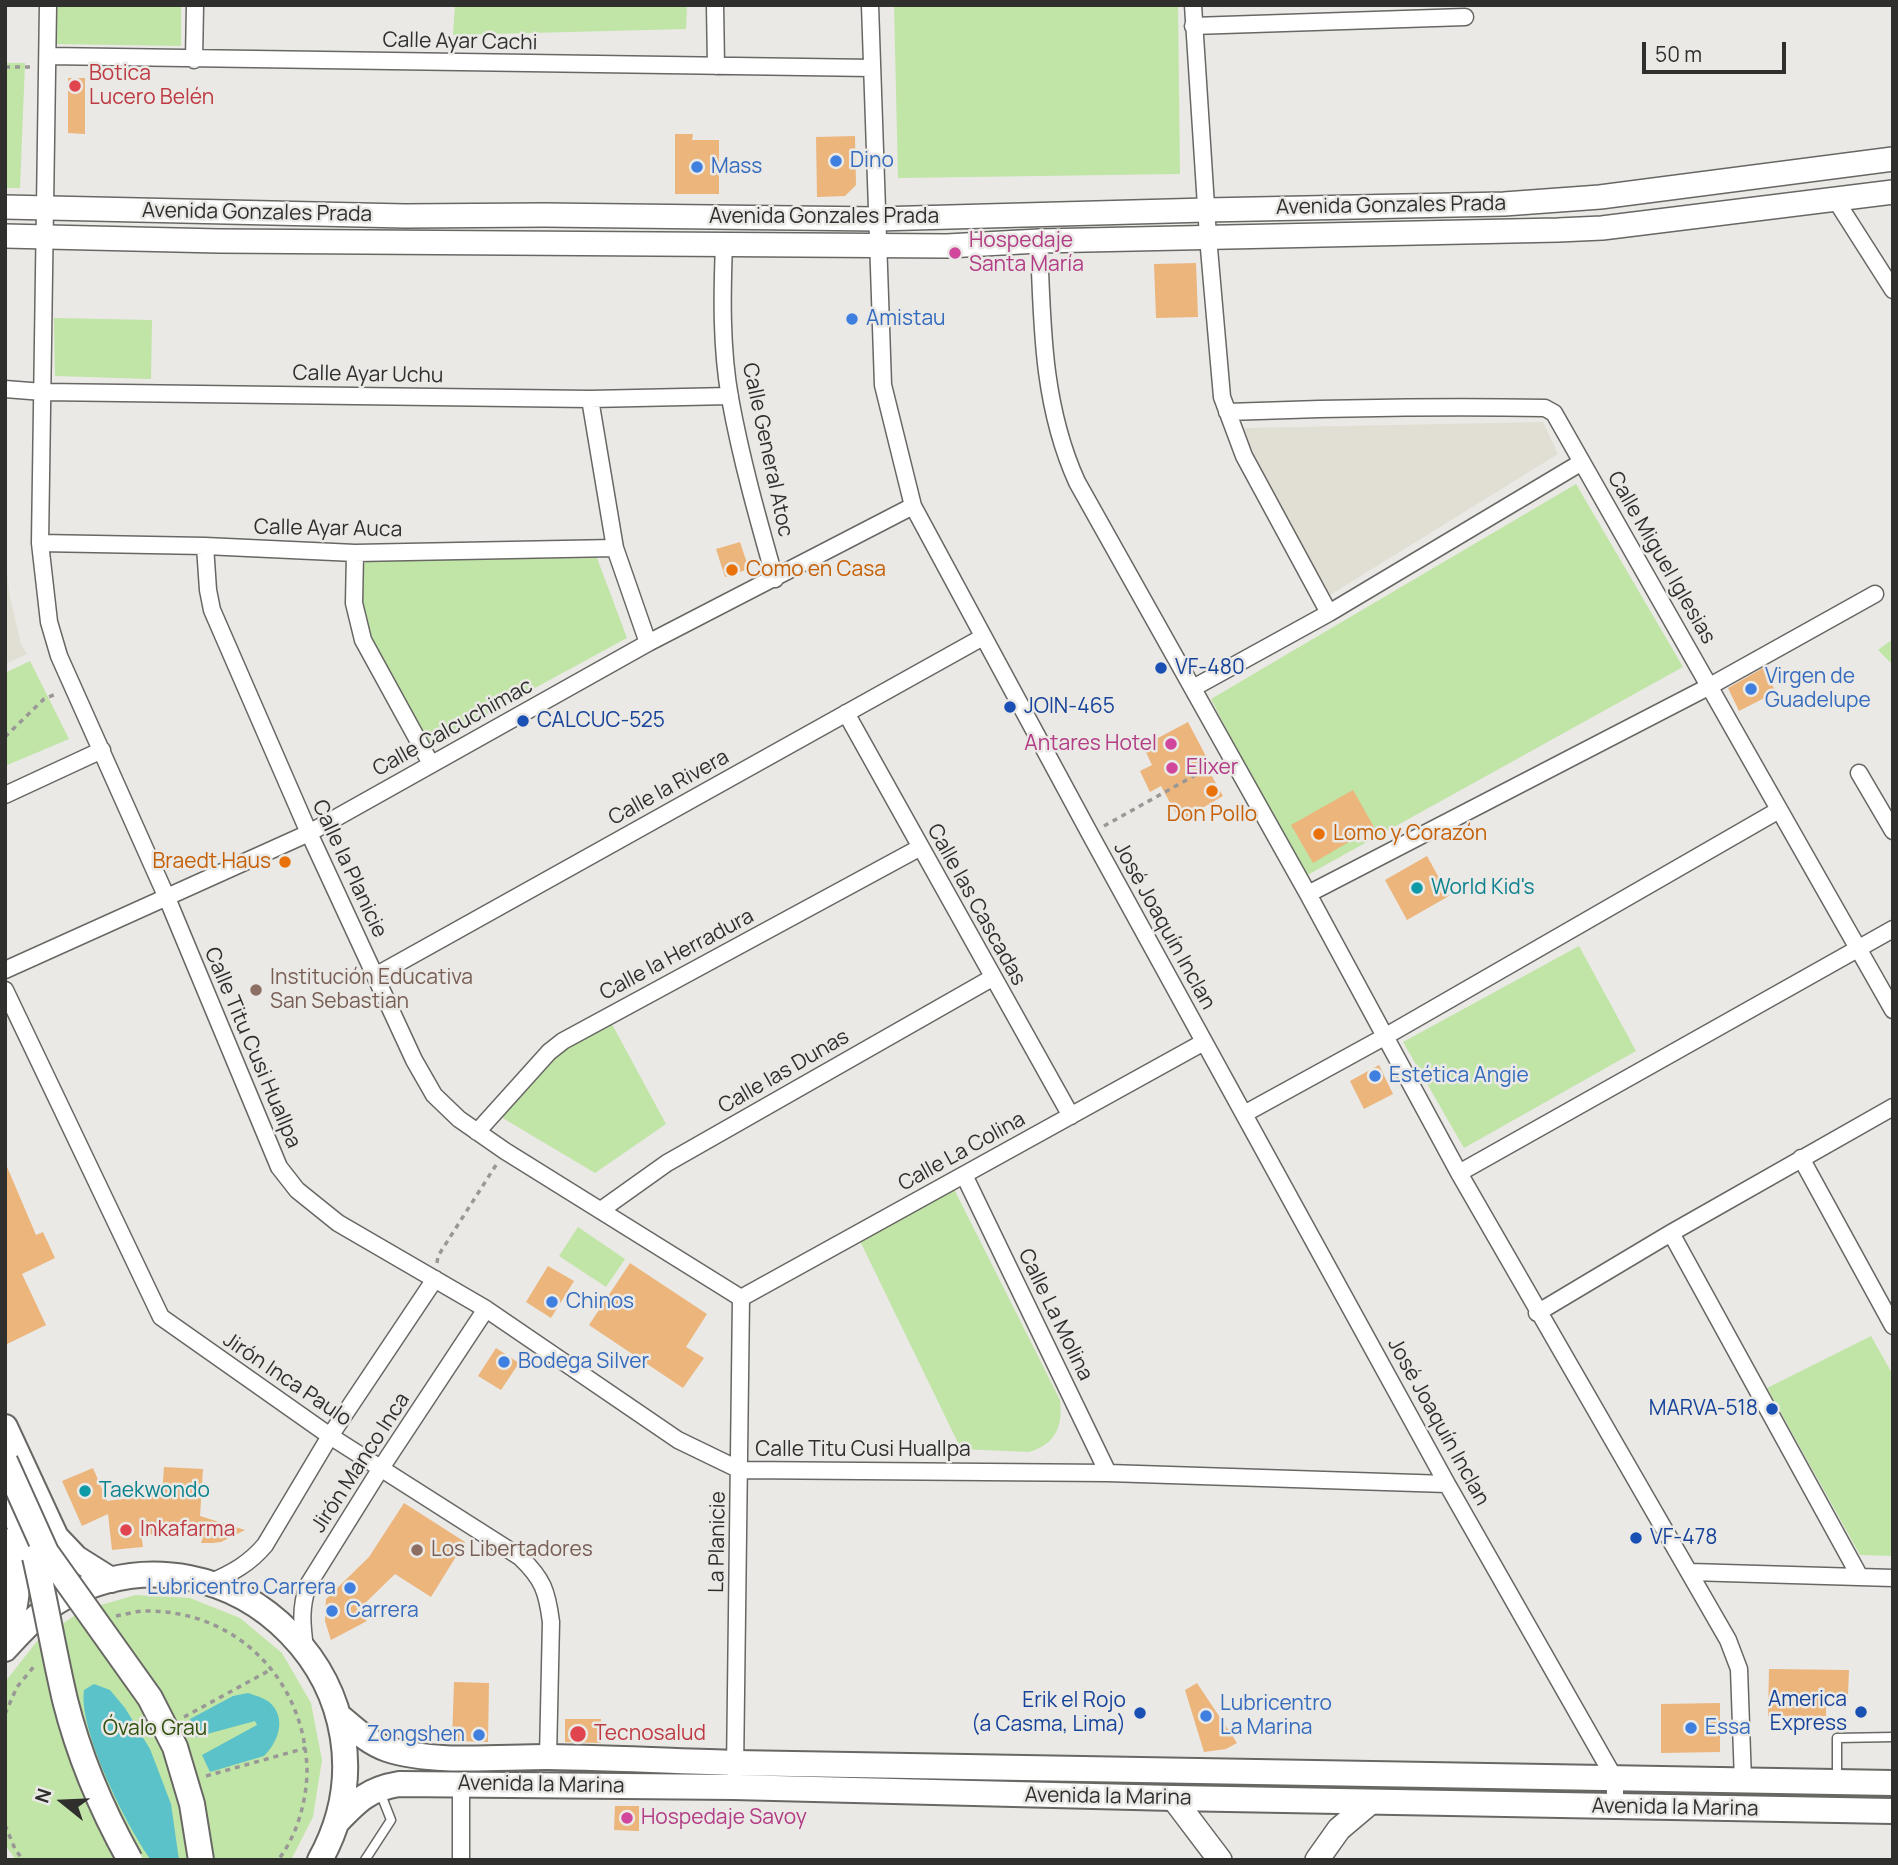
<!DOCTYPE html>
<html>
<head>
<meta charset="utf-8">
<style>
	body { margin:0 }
	#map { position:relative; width:1898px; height:1865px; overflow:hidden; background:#eae9e6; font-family:Manrope,sans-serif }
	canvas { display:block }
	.frame { position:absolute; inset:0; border:7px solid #2f2f2e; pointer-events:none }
	.north { position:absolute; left:28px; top:1767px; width:70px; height:70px; -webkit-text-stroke:5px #eae9e6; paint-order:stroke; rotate:288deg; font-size:19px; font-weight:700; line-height:28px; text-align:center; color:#2f2f2e }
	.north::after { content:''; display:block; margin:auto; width:24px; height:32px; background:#2f2f2e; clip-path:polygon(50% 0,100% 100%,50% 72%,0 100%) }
	.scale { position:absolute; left:1642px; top:42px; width:144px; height:32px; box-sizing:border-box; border:4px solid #2f2f2e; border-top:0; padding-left:9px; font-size:21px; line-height:24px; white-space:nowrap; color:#2f2f2e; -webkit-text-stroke:5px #eae9e6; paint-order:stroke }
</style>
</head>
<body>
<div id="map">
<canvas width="1898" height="1865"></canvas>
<div class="frame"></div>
<div class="north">N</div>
<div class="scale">50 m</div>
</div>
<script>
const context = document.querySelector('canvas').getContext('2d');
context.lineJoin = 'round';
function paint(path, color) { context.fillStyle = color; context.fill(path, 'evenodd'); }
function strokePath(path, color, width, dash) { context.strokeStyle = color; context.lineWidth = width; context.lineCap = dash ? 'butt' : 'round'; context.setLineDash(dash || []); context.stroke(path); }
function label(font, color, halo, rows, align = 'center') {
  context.font = font + ' Manrope,sans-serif'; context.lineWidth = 5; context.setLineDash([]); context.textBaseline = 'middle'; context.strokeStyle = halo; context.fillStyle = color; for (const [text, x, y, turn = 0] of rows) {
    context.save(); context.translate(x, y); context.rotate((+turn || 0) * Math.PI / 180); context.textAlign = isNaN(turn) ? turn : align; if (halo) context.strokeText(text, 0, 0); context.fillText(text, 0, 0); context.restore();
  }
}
paint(new Path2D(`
	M1543 422 1558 454 1330 595 1252 454 1244 428Z
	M5 549 9 593 21 644 27 654 5 664Z`), '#e1ded3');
paint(new Path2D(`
	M53 5H181V46L52 44Z
	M455 5H687L686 29 453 35Z
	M894 5H1178L1180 174 898 178Z
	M5 63H25L20 188H5Z
	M54 318 152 320 151 379 55 376Z
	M1576 484 1683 667 1302 878 1211 699Z
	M597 558 627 638 430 745 376 656 357 582 366 560Z
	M1893 639V665L1878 650Z
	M30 661 69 739 5 766V673Z
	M1579 946 1636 1051 1464 1148 1403 1042Z
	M607 1015 666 1124 595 1173 496 1114 528 1068Z
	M954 1189 1060 1400C1063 1426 1056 1444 1029 1452L961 1449 860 1241Z
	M578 1227 625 1259 606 1287 559 1256Z
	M1871 1336 1893 1375V1556L1860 1555 1767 1388Z
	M136 1595 190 1598 240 1618 282 1653 311 1703 322 1760 313 1817 291 1860H16L5 1845V1682L38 1640 83 1610Z`), '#c1e4a7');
paint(new Path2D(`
	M94 1684 110 1690 125 1708 150 1749 171 1804 179 1860H151C127 1827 78 1730 84 1690Z
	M248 1693C256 1696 267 1698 273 1706 286 1722 277 1743 264 1756L210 1772 202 1755 257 1725 255 1721 196 1737 190 1719 233 1696Z`), '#5ac2c8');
paint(new Path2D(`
	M68 78H85V134L68 133Z
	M675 134H693L692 140H719V194H675Z
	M855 136 856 185 845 196 817 197 816 137Z
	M1196 263 1198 317 1156 318 1154 264Z
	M740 542 749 569 725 577 716 549Z
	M1763 668 1776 692 1739 711 1728 688Z
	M1188 722 1209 762 1205 764 1223 796 1180 821 1161 786 1150 792 1140 771 1152 765 1143 746Z
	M1353 790 1374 827 1313 863 1291 825Z
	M1427 856 1449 896 1407 920 1385 880Z
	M1379 1065 1393 1094 1364 1109 1350 1081Z
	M5 1162 36 1235 43 1232 55 1258 22 1274 46 1325 5 1345Z
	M630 1263 707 1314 686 1347 704 1358 683 1388 589 1325Z
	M548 1266 574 1281 551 1318 526 1302Z
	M496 1348 519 1363 501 1390 478 1376Z
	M164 1467 203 1469 200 1516 245 1530 221 1542 212 1543H201L203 1537 141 1534 143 1547 112 1550 108 1514 82 1526 62 1481 93 1468 107 1501 162 1494Z
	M404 1503 465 1542 431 1597 395 1574 356 1612 367 1621 331 1640 325 1621 326 1599 369 1557Z
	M1769 1669 1849 1670 1848 1694 1826 1693V1716H1768Z
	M454 1682 489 1683 488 1742 452 1741Z
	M1197 1683 1237 1743 1226 1749 1204 1752 1185 1690Z
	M1720 1703V1752L1661 1753V1704Z
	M565 1719H601V1743L565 1742Z
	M615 1806H639V1831L614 1830Z`), '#ebb57c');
const lane = new Path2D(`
	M1837 1780V1738L1893 1737
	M365 1860 391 1820 380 1792`);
const street = new Path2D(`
	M48 5 40 543 49 622 59 656 167 898 279 1167 297 1190 338 1223 486 1309 678 1440 740 1470 1108 1473 1447 1484
	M715 5 716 66
	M870 5 883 385 913 506 1090 834 1447 1484 1615 1779V1807
	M1193 5 1208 237 1222 397 1244 456 1329 613
	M1193 26 1465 17
	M48 56 872 68
	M194 60 195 5
	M1835 199 1893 290
	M1039 241C1042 324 1042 405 1077 482L1308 894 1459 1173 1728 1640 1739 1669 1743 1781
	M724 244C722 295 721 347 730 398 741 459 758 519 775 579
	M5 389 43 392 590 399 730 396
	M590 399 615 548 648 643
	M1227 412C1333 408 1439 406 1545 408L1554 413 1893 1010
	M40 543 205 546 355 553 615 548
	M205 546 208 590 212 610 309 833 414 1060 434 1095 459 1119 505 1151 741 1298
	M355 553 354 603 363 640 431 764
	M1193 688 1329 613 1582 462
	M846 713 1071 1116
	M1859 773 1893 831
	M5 795 102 750
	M1308 894 1710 686 1875 594
	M5 970 309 833 648 643 913 506
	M375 976 983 637
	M5 990 161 1317 330 1436 520 1557C543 1579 547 1591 551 1622L548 1757
	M1244 1114 1386 1036 1779 810
	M477 1132 549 1052 563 1041 921 847
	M1801 1158 1893 1326
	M1459 1173 1893 929
	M964 1175 1108 1473
	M601 1210 667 1163 992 978
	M1671 1233 1860 1577
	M741 1298 1204 1042
	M1537 1313 1671 1233 1893 1107
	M1690 1572 1893 1578
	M209 1583C232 1573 249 1564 265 1545L330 1436 435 1279
	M305 1648C302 1625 300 1608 308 1585L381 1468 486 1309
	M735 1771 741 1298
	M461 1784V1860`);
const secondary = new Path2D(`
	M5 207 405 216 545 215 877 219 1206 210 1504 204 1600 197 1893 159
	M5 236 219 241 947 246 1039 241 1558 230 1602 228 1893 192
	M1173 1798 1220 1860
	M1317 1860 1339 1829 1371 1802`);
const primary = new Path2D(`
	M5 1427 56 1537 76 1558 111 1580
	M5 1496 35 1557
	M5 1541C22 1581 19 1600 5 1639
	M5 1649C23 1629 41 1610 65 1597 234 1510 412 1694 320 1860
	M339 1716C353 1728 369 1743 387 1749 433 1764 498 1757 547 1757 610 1758 672 1761 735 1763L1893 1783
	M337 1822C358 1800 369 1789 399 1784L734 1787 1173 1798 1893 1811`);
strokePath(lane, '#686764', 11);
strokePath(street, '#686764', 19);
strokePath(secondary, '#686764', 26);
strokePath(primary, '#686764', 28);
strokePath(new Path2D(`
	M5 67H31
	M5 737 44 699 56 694
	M1104 826 1217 763
	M437 1263 438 1256 496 1165
	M116 1616C126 1614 137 1611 147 1611 238 1611 305 1681 307 1770 307 1800 297 1836 278 1860
	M5 1714 17 1687 36 1664
	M184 1717 272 1669
	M206 1776 306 1748
	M5 1825 15 1849 23 1860`), '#999896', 3.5, [5, 5]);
strokePath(lane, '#fff', 8);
strokePath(street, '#fff', 16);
strokePath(secondary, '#fff', 23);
strokePath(primary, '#fff', 24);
const primaryBridge = new Path2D(`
	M5 1461 46 1552 150 1698 175 1747 192 1804 201 1860
	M35 1557C46 1605 54 1653 65 1700 79 1756 102 1810 130 1860`);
strokePath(primaryBridge, '#686764', 28, []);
strokePath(primaryBridge, '#fff', 24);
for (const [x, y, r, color] of [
	[75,86,7,"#e0444e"],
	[836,161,7,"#3f7fe0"],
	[697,167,7,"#3f7fe0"],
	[955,253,7,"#d1479c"],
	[852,319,7,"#3f7fe0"],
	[732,570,7,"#e8710a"],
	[1161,668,7,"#1a4fb4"],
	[1751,689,7,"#3f7fe0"],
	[1010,707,7,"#1a4fb4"],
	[523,721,7,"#1a4fb4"],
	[1171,744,7,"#d1479c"],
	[1172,768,7,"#d1479c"],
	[1212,791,7,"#e8710a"],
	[1319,834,7,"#e8710a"],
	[285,862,7,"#e8710a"],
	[1417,888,7,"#0f9aa8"],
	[256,990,7,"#8d6e63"],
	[1375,1076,7,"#3f7fe0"],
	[552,1302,7,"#3f7fe0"],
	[504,1362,7,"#3f7fe0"],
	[1772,1409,7,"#1a4fb4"],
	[85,1491,7,"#0f9aa8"],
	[126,1530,7,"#e0444e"],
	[1636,1538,7,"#1a4fb4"],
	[417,1550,7,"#8d6e63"],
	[350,1588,7,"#3f7fe0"],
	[332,1611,7,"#3f7fe0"],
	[1861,1712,7,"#1a4fb4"],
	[1140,1713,7,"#1a4fb4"],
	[1206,1716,7,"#3f7fe0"],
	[1691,1728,7,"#3f7fe0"],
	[578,1734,9,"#e0444e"],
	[479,1735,7,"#3f7fe0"],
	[627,1818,7,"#d1479c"]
]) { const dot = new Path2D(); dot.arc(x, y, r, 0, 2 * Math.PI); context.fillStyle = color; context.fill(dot); strokePath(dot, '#eae9e6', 2.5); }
label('21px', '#2f2f2e', '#eae9e6', [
	["Calle Ayar Cachi",460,42,1],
	["Avenida Gonzales Prada",1391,206,-1],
	["Avenida Gonzales Prada",257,213,1],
	["Avenida Gonzales Prada",824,217],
	["Calle Ayar Uchu",368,375,1],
	["Calle General Atoc",767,450,78],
	["Calle Ayar Auca",328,529,1],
	["Calle Miguel Iglesias",1661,558,60],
	["Calle Calcuchimac",453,728,-29],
	["Calle la Rivera",669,788,-29],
	["Calle la Planicie",349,869,65],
	["Calle las Cascadas",976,905,61],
	["José Joaquín Inclan",1164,926,61],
	["Calle la Herradura",677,955,-28],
	["Calle Titu Cusi Huallpa",252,1048,67],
	["Calle las Dunas",784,1072,-30],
	["Calle La Colina",962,1152,-29],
	["Calle La Molina",1055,1315,64],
	["Jirón Inca Paulo",287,1380,34],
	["José Joaquín Inclan",1438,1422,61],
	["Calle Titu Cusi Huallpa",863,1450],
	["Jirón Manco Inca",361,1463,-57],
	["La Planicie",718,1542,-89],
	["Avenida la Marina",541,1785,1],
	["Avenida la Marina",1108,1797,1],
	["Avenida la Marina",1675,1808,1]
]);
label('21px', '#be3a42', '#eae9e6', [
	["Botica",89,74],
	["Lucero Belén",89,98],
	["Inkafarma",140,1530],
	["Tecnosalud",594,1734]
], 'left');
label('21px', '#366cbe', '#eae9e6', [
	["Dino",850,161],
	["Mass",711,167],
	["Amistau",866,319],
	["Virgen de",1765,677],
	["Guadelupe",1765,701],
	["Estética Angie",1389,1076],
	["Chinos",566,1302],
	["Bodega Silver",518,1362],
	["Lubricentro Carrera",336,1588,"right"],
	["Carrera",346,1611],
	["Lubricentro",1220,1704],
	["La Marina",1220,1728],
	["Essa",1705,1728],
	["Zongshen",465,1735,"right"]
], 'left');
label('21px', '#b23c85', '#eae9e6', [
	["Hospedaje",969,241],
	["Santa María",969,265],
	["Antares Hotel",1157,744,"right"],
	["Elixer",1186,768],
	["Hospedaje Savoy",641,1818]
], 'left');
label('21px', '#c56008', '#eae9e6', [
	["Como en Casa",746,570],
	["Don Pollo",1212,815,"center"],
	["Lomo y Corazón",1333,834],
	["Braedt Haus",271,862,"right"]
], 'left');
label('21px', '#164399', '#eae9e6', [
	["VF-480",1175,668],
	["JOIN-465",1024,707],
	["CALCUC-525",537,721],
	["MARVA-518",1758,1409,"right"],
	["VF-478",1650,1538],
	["America",1847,1700,"right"],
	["Express",1847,1724,"right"],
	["Erik el Rojo",1126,1701,"right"],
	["(a Casma, Lima)",1126,1725,"right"]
], 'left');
label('21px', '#0d838f', '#eae9e6', [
	["World Kid's",1431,888],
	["Taekwondo",99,1491]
], 'left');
label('21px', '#785e54', '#eae9e6', [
	["Institución Educativa",270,978],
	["San Sebastian",270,1002],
	["Los Libertadores",431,1550]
], 'left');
label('21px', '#31520e', '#eae9e6', [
	["Óvalo Grau",155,1729]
]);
</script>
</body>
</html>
